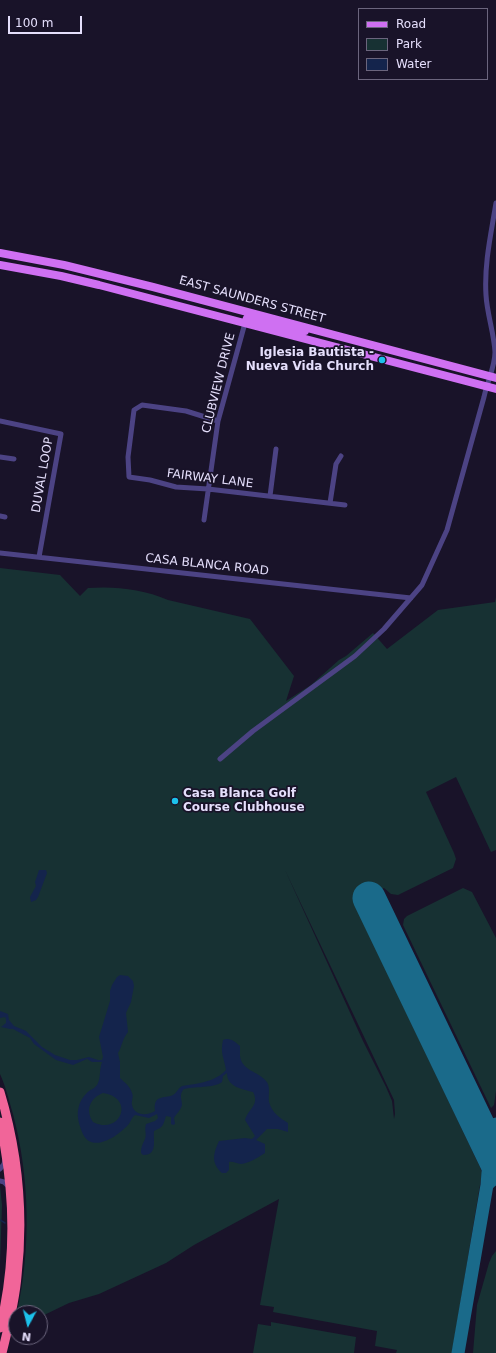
<!DOCTYPE html>
<html>
<head>
<meta charset="utf-8">
<style>
	body { margin:0 }
	#map { position:relative; width:496px; height:1353px; overflow:hidden; background:#191329; font-family:"DejaVu Sans",sans-serif }
	canvas { display:block }
	.legend { position:absolute; left:358px; top:8px; width:130px; height:72px; box-sizing:border-box; background:#191329; border:1px solid #6b657d; margin:0; padding:5px 7px; list-style:none; font-size:12px; color:#e5dffc }
	.legend li { display:flex; align-items:center; gap:8px; height:20px }
	.legend b { width:20px; border:1px solid #6b657d }
	.north { position:absolute; left:8px; top:1305px; width:40px; height:40px; box-sizing:border-box; background:#191329; border:1px solid #6b657d; border-radius:50%; rotate:187deg; font-size:11px; font-weight:700; line-height:16px; text-align:center; color:#e5dffc }
	.north::after { content:''; display:block; margin:auto; width:14px; height:18px; background:#1cc1eb; clip-path:polygon(50% 0,100% 100%,50% 72%,0 100%) }
	.scale { position:absolute; left:8px; top:16px; width:74px; height:18px; box-sizing:border-box; border:2px solid #e5dffc; border-top:0; padding-left:5px; font-size:12px; line-height:14px; white-space:nowrap; color:#e5dffc; -webkit-text-stroke:3px #191329; paint-order:stroke }
</style>
</head>
<body>
<div id="map">
<canvas width="496" height="1353"></canvas>
<ul class="legend">
<li><b style="height:5px;background:#cf70f2"></b>Road</li>
<li><b style="height:11px;background:#173133"></b>Park</li>
<li><b style="height:11px;background:#14244c"></b>Water</li>
</ul>
<div class="north">N</div>
<div class="scale">100 m</div>
</div>
<script>
const context = document.querySelector('canvas').getContext('2d');
context.lineJoin = 'round';
function paint(path, color) { context.fillStyle = color; context.fill(path, 'evenodd'); }
function strokePath(path, color, width, dash) { context.strokeStyle = color; context.lineWidth = width; context.lineCap = dash ? 'butt' : 'round'; context.setLineDash(dash || []); context.stroke(path); }
function label(font, color, halo, rows, align = 'center') {
  context.font = font + ' "DejaVu Sans",sans-serif'; context.lineWidth = 3.5; context.setLineDash([]); context.textBaseline = 'middle'; context.strokeStyle = halo; context.fillStyle = color; for (const [text, x, y, turn = 0] of rows) {
    context.save(); context.translate(x, y); context.rotate((+turn || 0) * Math.PI / 180); context.textAlign = isNaN(turn) ? turn : align; if (halo) context.strokeText(text, 0, 0); context.fillText(text, 0, 0); context.restore();
  }
}
paint(new Path2D(`
	M0 568 60 575 80 596 88 588C115 586 143 589 168 600L250 619 294 676 286 701 311 685 339 660 346 656 373 633 387 649 438 610 495 602 496 597V850L491 852 456 777 426 792 454 853 456 859 453 868 398 895 391 894 384 888 354 903 480 1167 482 1173 452 1353H396L397 1350 375 1346 377 1331 273 1312 274 1307 260 1305 279 1199 194 1245 166 1263 99 1294 69 1303 40 1317V1313H17C31 1247 30 1179 13 1114 9 1101 6 1087 0 1074ZM285 870 394 1100 395 1114 394 1119 392 1101 386 1087 363 1041Z
	M463 888 472 892 496 938V1091L494 1105 491 1108 403 925 404 919 407 916Z
	M0 1186 2 1205 0 1264Z
	M496 1251V1353H473L477 1305 489 1263 492 1256Z
	M271 1322 356 1337 354 1353H253L258 1324 271 1326Z`), '#173133');
paint(new Path2D(`
	M39 870H46L47 873 38 897 36 900 31 902 30 897 36 886 35 882Z
	M120 975 128 976 133 981 134 986 131 1002 126 1013 128 1032C122 1039 122 1047 118 1053L120 1062V1078C125 1083 130 1086 132 1093 134 1097 131 1101 132 1105 134 1116 148 1116 155 1111 153 1094 164 1099 173 1095 177 1093 178 1088 182 1086 186 1085 191 1085 195 1084 206 1082 218 1079 226 1070 224 1057 220 1054 223 1040 230 1037 235 1042 240 1046 240 1049 240 1053 240 1056 242 1071 258 1071 266 1081 271 1086 268 1096 269 1102 272 1113 280 1118 288 1123V1132L278 1129H267L256 1140 265 1144V1153C259 1157 249 1163 241 1164 237 1164 233 1161 229 1162V1170L226 1173H222C211 1163 213 1154 219 1141L245 1138 252 1139 255 1136 245 1120C248 1109 260 1105 253 1092 242 1089 227 1087 227 1073L223 1076 222 1082C213 1089 186 1086 183 1090 179 1096 182 1099 182 1105 181 1110 176 1114 174 1118L175 1124 173 1125 171 1124V1117L166 1116C163 1126 163 1127 154 1131 153 1141 158 1155 143 1155L141 1153C141 1146 143 1144 145 1139 147 1134 144 1130 146 1124L155 1121 158 1118 157 1114 149 1118 135 1115C131 1118 131 1122 128 1125 118 1136 91 1155 82 1132 79 1124 76 1115 79 1106 80 1101 85 1094 89 1091 92 1089 94 1089 97 1085 101 1079 99 1070 102 1062H92L87 1059 73 1065 56 1060 34 1044 30 1038 13 1029H10L1 1027 6 1023V1019L5 1017 0 1018V1011L8 1014 9 1020 14 1026 26 1031 42 1047 55 1055 70 1060H77L89 1057 98 1060H102L103 1057 99 1037 110 1001V991L112 985 117 977ZM103 1093C136 1098 120 1136 93 1122 85 1110 90 1098 103 1093Z`), '#14244c');
strokePath(new Path2D(`
	M0 1220 5 1223`), '#14244c', 1.5);
strokePath(new Path2D(`
	M475 1119C481 1127 488 1131 496 1124
	M483 1135 489 1160 487 1185
	M458 1353 487 1185 492 1180 496 1179`), '#1a6a8a', 13);
strokePath(new Path2D(`
	M369 898 496 1162`), '#1a6a8a', 33);
strokePath(new Path2D(`
	M0 421 61 434 39 557
	M218 421 186 411 142 405 134 410 128 457 129 477 150 480 176 487 208 489 345 505
	M0 457 14 459
	M270 496 276 449
	M330 503 336 464 341 456
	M0 516 5 517
	M204 520 218 421 245 323
	M0 553 411 598
	M220 759 253 731 355 656 384 629 422 585 447 530 484 397C487 382 495 367 495 352 494 333 487 314 486 295 484 264 491 234 496 203
	M0 1169 4 1164 5 1159
	M0 1181 4 1182 9 1187`), '#4c4384', 5);
strokePath(new Path2D(`
	M0 253 64 265 153 287 496 378
	M0 265 61 276 99 285 496 389
	M245 323 247 318H249L294 330 305 331`), '#cf70f2', 8);
strokePath(new Path2D(`
	M0 1092C18 1152 24 1214 17 1276 15 1302 8 1328 2 1353
	M0 1122C15 1191 17 1259 0 1328`), '#f16599', 9);
for (const [x, y, r, color] of [
	[382,360,4,"#1cc1eb"],
	[175,801,4,"#1cc1eb"]
]) { const dot = new Path2D(); dot.arc(x, y, r, 0, 2 * Math.PI); context.fillStyle = color; context.fill(dot); strokePath(dot, '#191329', 1.5); }
label('12px', '#e5dffc', '#191329', [
	["EAST SAUNDERS STREET",252,300,15],
	["CLUBVIEW DRIVE",219,383,-76],
	["DUVAL LOOP",43,475,-80],
	["FAIRWAY LANE",210,479,7],
	["CASA BLANCA ROAD",207,565,6]
]);
label('bold 12px', '#e5dffc', '#191329', [
	["Iglesia Bautista -",374,353],
	["Nueva Vida Church",374,367],
	["Casa Blanca Golf",183,794,"left"],
	["Course Clubhouse",183,808,"left"]
], 'right');
</script>
</body>
</html>
